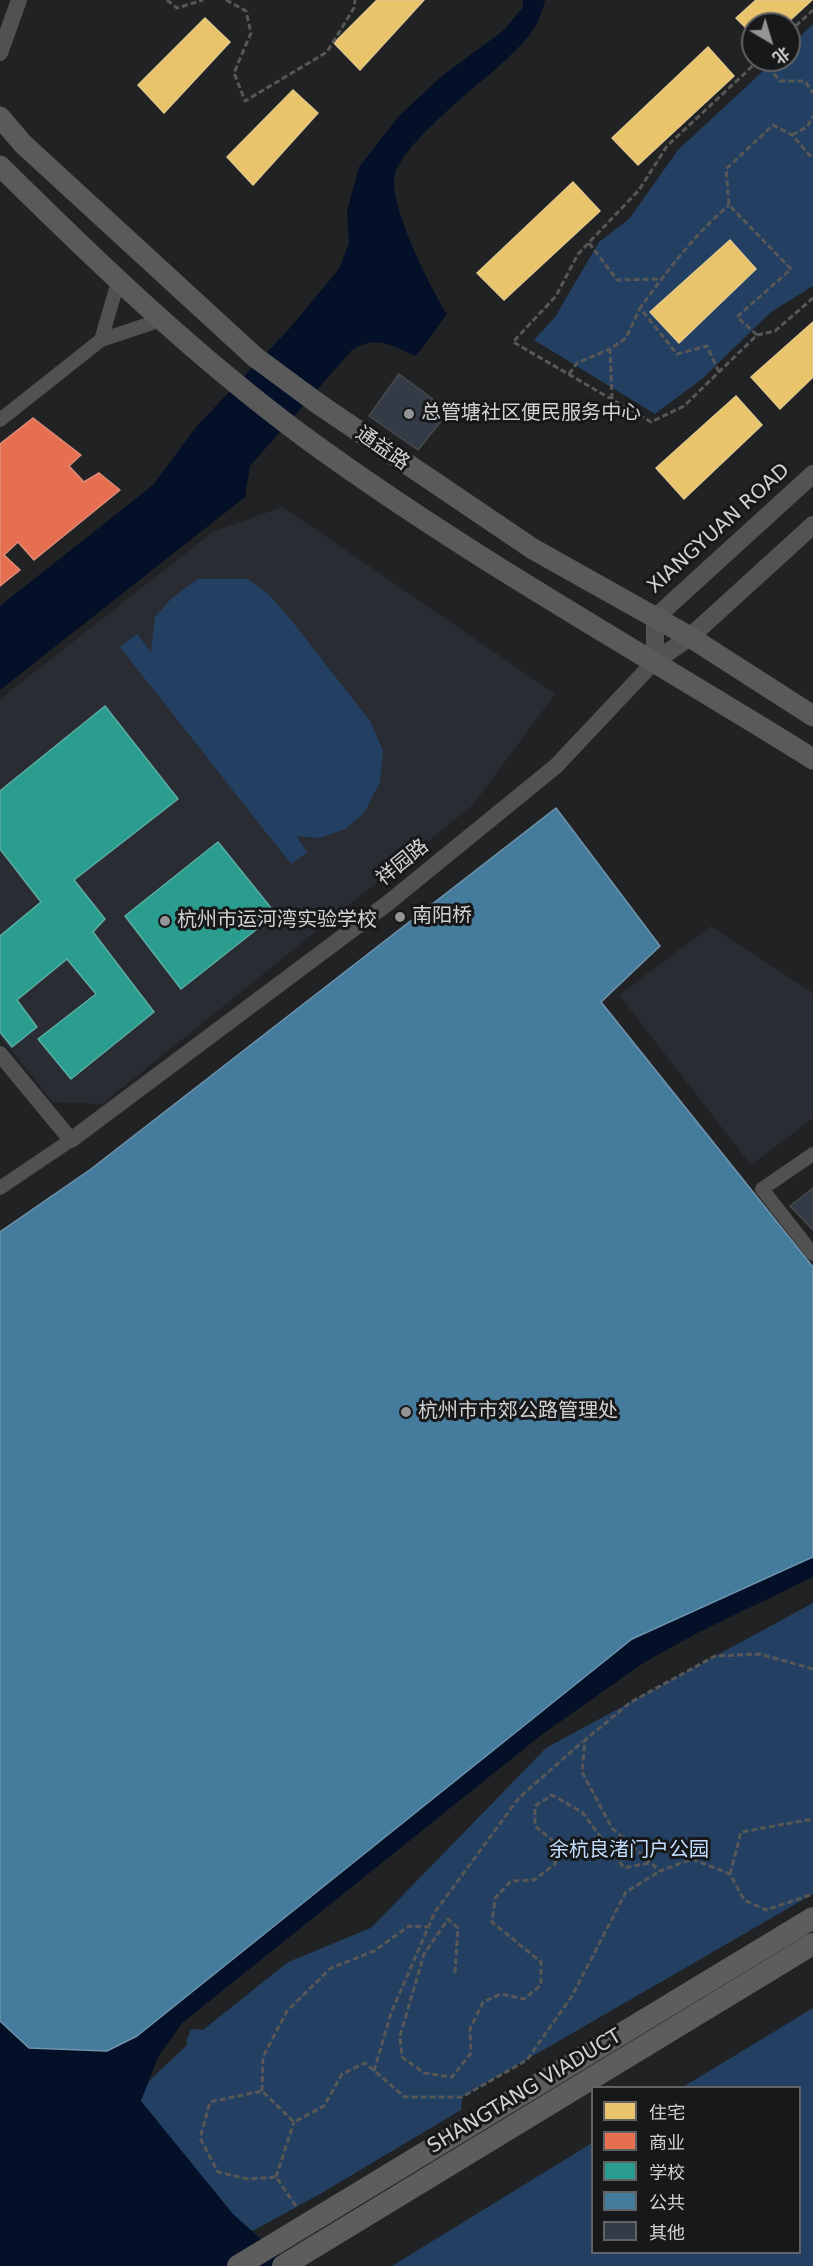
<!DOCTYPE html>
<html>
<head>
<meta charset="utf-8">
<style>
	body { margin:0 }
	#map { position:relative; width:813px; height:2266px; overflow:hidden; background:#212223; font-family:"DejaVu Sans","Noto Sans SC",sans-serif }
	canvas { display:block }
	.legend { position:absolute; left:591px; top:2086px; width:210px; height:168px; box-sizing:border-box; background:#17181a; border:2px solid #616264; margin:0; padding:8px 10px; list-style:none; font-size:18px; color:#d1d2d3 }
	.legend li { display:flex; align-items:center; gap:12px; height:30px }
	.legend b { width:30px; border:2px solid #616264 }
	.north { position:absolute; left:741px; top:12px; width:60px; height:60px; box-sizing:border-box; background:#17181a; border:2px solid #616264; border-radius:50%; rotate:142deg; font-size:16px; font-weight:700; line-height:24px; text-align:center; color:#d1d2d3 }
	.north::after { content:''; display:block; margin:auto; width:21px; height:27px; background:#939495; clip-path:polygon(50% 0,100% 100%,50% 72%,0 100%) }
</style>
</head>
<body>
<div id="map">
<canvas width="813" height="2266"></canvas>
<ul class="legend">
<li><b style="height:16px;background:#e9c46a"></b>住宅</li>
<li><b style="height:16px;background:#e76f51"></b>商业</li>
<li><b style="height:16px;background:#2a9d8f"></b>学校</li>
<li><b style="height:16px;background:#457b9d"></b>公共</li>
<li><b style="height:16px;background:#333c46"></b>其他</li>
</ul>
<div class="north">北</div>
</div>
<script>
const context = document.querySelector('canvas').getContext('2d');
context.lineJoin = 'round';
function paint(path, color) { context.fillStyle = color; context.fill(path, 'evenodd'); }
function strokePath(path, color, width, dash) { context.strokeStyle = color; context.lineWidth = width; context.lineCap = dash ? 'butt' : 'round'; context.setLineDash(dash || []); context.stroke(path); }
function label(font, color, halo, rows, align = 'center') {
  context.font = font + ' "DejaVu Sans","Noto Sans SC",sans-serif'; context.lineWidth = 6; context.setLineDash([]); context.textBaseline = 'middle'; context.strokeStyle = halo; context.fillStyle = color; for (const [text, x, y, turn = 0] of rows) {
    context.save(); context.translate(x, y); context.rotate((+turn || 0) * Math.PI / 180); context.textAlign = isNaN(turn) ? turn : align; if (halo) context.strokeText(text, 0, 0); context.fillText(text, 0, 0); context.restore();
  }
}
paint(new Path2D(`
	M283 507 555 694 473 805 102 1104 53 1102 0 1037V699L214 531Z
	M711 926 813 993V1118L751 1165 619 995Z`), '#292d33');
paint(new Path2D(`
	M813 24V286L771 312 702 379 655 414 534 340 555 317 599 242 629 219 678 150 775 60H789V47Z
	M198 579H248L268 594 287 615 370 721 383 751 380 782 364 813 345 829 320 838 296 836 307 852 291 864 120 647 137 634 151 652 155 617 172 598Z
	M813 1603V1894L462 2097 461 2110 320 2194 238 2239 113 2128 149 2081 188 2044 186 2042 191 2029 203 2030 288 1962 371 1928 546 1748Z
	M813 2008V2266H392L592 2143V2252H800V2088L683 2087Z`), '#234062');
paint(new Path2D(`
	M523 0H545C539 30 521 46 499 66 473 89 404 143 395 174 387 203 431 289 447 314L416 356C392 346 377 334 352 350L250 466 245 497 0 690V606L153 485 196 427 289 329 339 269 349 243 347 211 359 167 399 116 442 76 504 30 523 7Z
	M813 1548V1577L699 1632 643 1663 540 1736 182 2023 158 2057 141 2101 233 2214 291 2266H0V2021L29 2048 632 1639Z`), '#031028');
const homes = new Path2D(`
	M377 0H424L360 70 334 43Z
	M756 0H812L786 24H753V35L736 18Z
	M205 18 230 42 164 113 138 85Z
	M708 47 734 76 638 165 612 138Z
	M293 90 318 113 253 185 227 157Z
	M573 182 600 211 504 300 477 273Z
	M730 240 756 269 679 343 650 312Z
	M813 322V377L780 409 751 377Z
	M736 396 762 425 684 499 656 468Z`);
paint(homes, '#e9c46a');
strokePath(homes, '#e2c88a', 1.5);
const shops = new Path2D(`
	M33 418 81 455 69 466 84 482 99 473 120 490 34 560 18 542 4 555 20 570 0 586V444Z`);
paint(shops, '#e76f51');
strokePath(shops, '#e08d78', 1.5);
const schools = new Path2D(`
	M105 706 178 799 74 880 105 919 93 932 154 1012 71 1079 38 1039 96 994 67 959 17 1000 37 1027 12 1047 0 1032V936L41 902 0 849V791Z
	M218 842 276 914 181 989 125 916Z`);
paint(schools, '#2a9d8f');
strokePath(schools, '#5cada3', 1.5);
const public = new Path2D(`
	M556 808 660 946 601 1002 813 1267V1557L632 1639 137 2036 107 2051 29 2048 0 2021V1232L91 1169Z`);
paint(public, '#457b9d');
strokePath(public, '#6f95ad', 1.5);
const building = new Path2D(`
	M399 374 449 411 418 450 369 416Z
	M813 1188V1230L790 1206Z`);
paint(building, '#333c46');
strokePath(building, '#494a4b', 1.5);
strokePath(new Path2D(`
	M167 0 177 8 203 0
	M226 0 246 11 251 33 234 73 245 101 327 52 354 8 355 0
	M789 32 813 10
	M759 60 667 146 639 190 578 254 556 296 513 342 651 422 684 406 757 335 775 331 813 298
	M762 60 780 81H805L813 93
	M792 135 807 127 813 116
	M589 243 617 280 661 279
	M757 335 737 317 791 269 729 205 726 169 773 125 792 135 813 159
	M719 372 707 346 677 354 640 308C667 271 695 234 729 205
	M569 374 577 363 610 349
	M612 399 610 349 626 338 640 308
	M813 1669 760 1654 715 1656 631 1702 585 1740 582 1772 612 1828 660 1871 692 1859 730 1874 744 1900 766 1910 813 1894
	M730 1874 741 1832 813 1819
	M455 1973 458 1928 448 1919 424 1954 400 2036 402 2057 424 2073 452 2077 471 2053 470 2029 483 2002 501 1994 524 1999 541 1985V1962L492 1922 495 1898 511 1881 534 1880 555 1864 559 1846 535 1826V1806L552 1795 582 1812 624 1868 649 1863
	M374 2071 391 2013 435 1912 518 1799 583 1741
	M262 2091 263 2057 287 2011 331 1968 374 1951 409 1926 428 1927
	M276 2177 294 2122
	M296 2206 276 2177 248 2179 218 2172 200 2138 210 2102 262 2091 294 2122 324 2106 342 2074 365 2063 405 2097H462L527 2060 572 1996 626 1892 660 1871`), '#575758', 3, [6, 3]);
strokePath(new Path2D(`
	M101 340 118 282
	M0 420 101 340 161 320
	M813 1154 762 1189 813 1254
	M0 1188 71 1140`), '#515151', 14);
strokePath(new Path2D(`
	M0 53 19 0
	M0 1054 71 1140 388 903 556 766 655 661`), '#515151', 16);
strokePath(new Path2D(`
	M655 661V618L813 474
	M655 661 690 637 813 525`), '#535353', 18);
strokePath(new Path2D(`
	M0 117 23 144 255 357 320 405 533 549 690 637 813 716
	M0 166C96 261 194 355 303 436 465 555 643 653 813 759`), '#5a5a5a', 21);
strokePath(new Path2D(`
	M238 2266 813 1918
	M283 2266 813 1944`), '#5d5d5d', 22);
for (const [x, y, r, color] of [
	[409,414,6,"#939495"],
	[400,917,6,"#939495"],
	[165,921,6,"#939495"],
	[406,1412,6,"#939495"]
]) { const dot = new Path2D(); dot.arc(x, y, r, 0, 2 * Math.PI); context.fillStyle = color; context.fill(dot); strokePath(dot, '#17181a', 2); }
label('20px', '#d1d2d3', '#17181a', [
	["总管塘社区便民服务中心",421,414],
	["南阳桥",412,917],
	["杭州市运河湾实验学校",177,921],
	["杭州市市郊公路管理处",418,1412]
], 'left');
label('20px', '#d1d2d3', '#17181a', [
	["通益路",382,449,35],
	["XIANGYUAN ROAD",719,529,-42],
	["祥园路",403,863,-39],
	["SHANGTANG VIADUCT",525,2092,-31]
]);
label('20px', '#c2ddfe', '#17181a', [
	["余杭良渚门户公园",629,1851]
]);
</script>
</body>
</html>
